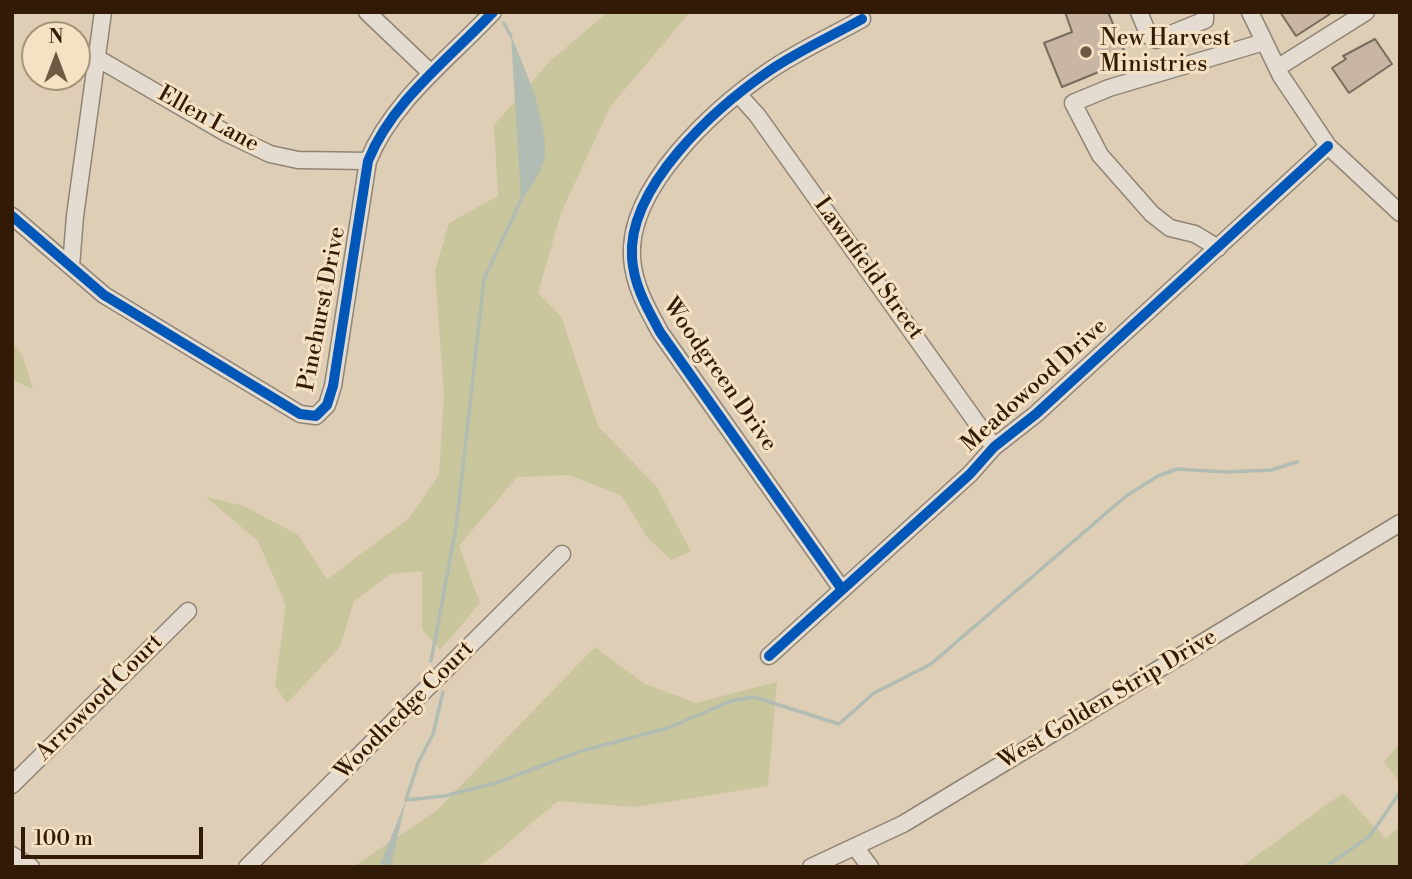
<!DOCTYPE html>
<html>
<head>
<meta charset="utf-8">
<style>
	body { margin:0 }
	#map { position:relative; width:1412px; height:879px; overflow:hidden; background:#deceb6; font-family:"Libre Bodoni",serif }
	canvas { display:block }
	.frame { position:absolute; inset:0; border:14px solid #331a06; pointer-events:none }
	.north { position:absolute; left:21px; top:21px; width:70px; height:70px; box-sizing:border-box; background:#f5e2c4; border:2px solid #a79278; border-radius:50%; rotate:0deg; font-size:19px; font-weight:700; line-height:28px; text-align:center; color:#331a06 }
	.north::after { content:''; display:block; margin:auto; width:24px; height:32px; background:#6f5944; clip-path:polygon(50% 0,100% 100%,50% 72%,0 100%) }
	.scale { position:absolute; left:21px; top:827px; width:182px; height:32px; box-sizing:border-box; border:4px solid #331a06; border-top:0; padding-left:9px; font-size:21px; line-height:24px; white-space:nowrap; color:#331a06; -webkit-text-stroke:5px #f5e2c4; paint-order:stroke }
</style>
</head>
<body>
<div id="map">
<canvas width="1412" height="879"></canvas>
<div class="frame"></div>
<div class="north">N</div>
<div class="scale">100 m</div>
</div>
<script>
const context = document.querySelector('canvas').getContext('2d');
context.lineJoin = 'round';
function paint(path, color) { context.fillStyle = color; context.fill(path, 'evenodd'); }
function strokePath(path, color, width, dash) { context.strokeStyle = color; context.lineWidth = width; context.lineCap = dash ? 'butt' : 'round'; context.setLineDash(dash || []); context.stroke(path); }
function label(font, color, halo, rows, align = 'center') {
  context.font = font + ' "Libre Bodoni",serif'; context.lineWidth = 6; context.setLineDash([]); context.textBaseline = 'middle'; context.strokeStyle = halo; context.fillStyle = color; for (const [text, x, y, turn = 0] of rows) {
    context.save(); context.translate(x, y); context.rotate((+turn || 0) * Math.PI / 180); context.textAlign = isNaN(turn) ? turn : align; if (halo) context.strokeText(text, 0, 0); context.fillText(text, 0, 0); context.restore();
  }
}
paint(new Path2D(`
	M608 12H690L610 107 561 213 538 293 561 316 598 426 656 486 691 551 671 560 647 537 621 495 569 475 517 477 459 546 480 603 440 650 422 629V571L391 574 354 601 340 647 287 703 275 686 286 605 258 541 206 497 244 506 298 535 327 579 409 518 439 475 444 396 435 271 449 223 498 196 494 125 550 61Z
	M12 343 22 354 33 389 12 380Z
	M595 647 645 684 696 703 777 682 768 786 635 807 558 801 479 867H353L436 811Z
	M1400 743V783L1384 762Z
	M1343 793 1386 839 1400 826V867H1241Z`), '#c9c59d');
paint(new Path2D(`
	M511 36C525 68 546 116 545 152 545 169 531 187 521 200Z
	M406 800 391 867H379Z`), '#b1bcb2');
strokePath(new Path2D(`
	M504 23 511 36
	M431 661 456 528 484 279 521 200
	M406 800 444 796 496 783 581 751 668 728 731 701 754 697 839 724 874 693 931 664 1126 496 1158 476 1177 469 1227 472 1271 470 1297 462
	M406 800 418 763 433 734 443 692
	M1325 867 1370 836 1400 792`), '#b1bcb2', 3.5);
const building = new Path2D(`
	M1065 12H1108L1128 60 1062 87 1044 43 1072 32Z
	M1280 12H1329L1330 14 1296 36Z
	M1375 39 1392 64 1349 93 1332 68 1346 59 1343 56Z`);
paint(building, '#c8b5a3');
strokePath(building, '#786c5d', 2);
const minor = new Path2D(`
	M367 12 431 73
	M1139 12 1149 36 1156 40 1205 20V12
	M1250 12 1281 76 1328 146 1400 213
	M97 58 226 133 270 154 298 160 368 161
	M1277 68 1366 12
	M738 94 757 115 994 447
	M12 216 104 295 300 414 316 416 327 405 333 386 368 161C392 101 450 58 493 12
	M1218 248 1195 234 1170 228 1152 214 1100 155 1073 103 1109 88 1264 42
	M71 266 75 216 103 12
	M841 588 660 332C647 308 634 286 632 258 627 187 715 108 769 71 798 51 832 36 862 19
	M769 656 970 474 994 447 1036 414 1328 146
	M12 785 188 611
	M856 848 870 867
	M12 855 31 867
	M247 867 562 554
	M811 867 903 824 1400 523`);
strokePath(minor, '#908475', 19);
strokePath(minor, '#e4dcd0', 16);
strokePath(new Path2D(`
	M12 216 104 295 300 414 316 416 327 405 333 386 368 161C392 101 450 58 493 12
	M841 588 660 332C647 308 634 286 632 258 627 187 715 108 769 71 798 51 832 36 862 19
	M769 656 970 474 994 447 1036 414 1328 146`), '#0057b8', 10);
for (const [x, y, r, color] of [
	[1086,52,7,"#6f5944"]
]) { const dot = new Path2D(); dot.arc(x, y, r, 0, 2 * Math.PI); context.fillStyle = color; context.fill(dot); strokePath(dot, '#f5e2c4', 2.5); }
label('23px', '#331a06', '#f5e2c4', [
	["New Harvest",1100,39],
	["Ministries",1100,65]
], 'left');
label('23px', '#331a06', '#f5e2c4', [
	["Ellen Lane",208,120,29],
	["Lawnfield Street",868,269,54],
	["Pinehurst Drive",323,309,-79],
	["Woodgreen Drive",719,375,55],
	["Meadowood Drive",1035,386,-42],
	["Arrowood Court",100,698,-45],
	["West Golden Strip Drive",1108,700,-31],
	["Woodhedge Court",405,711,-45]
]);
</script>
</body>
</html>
